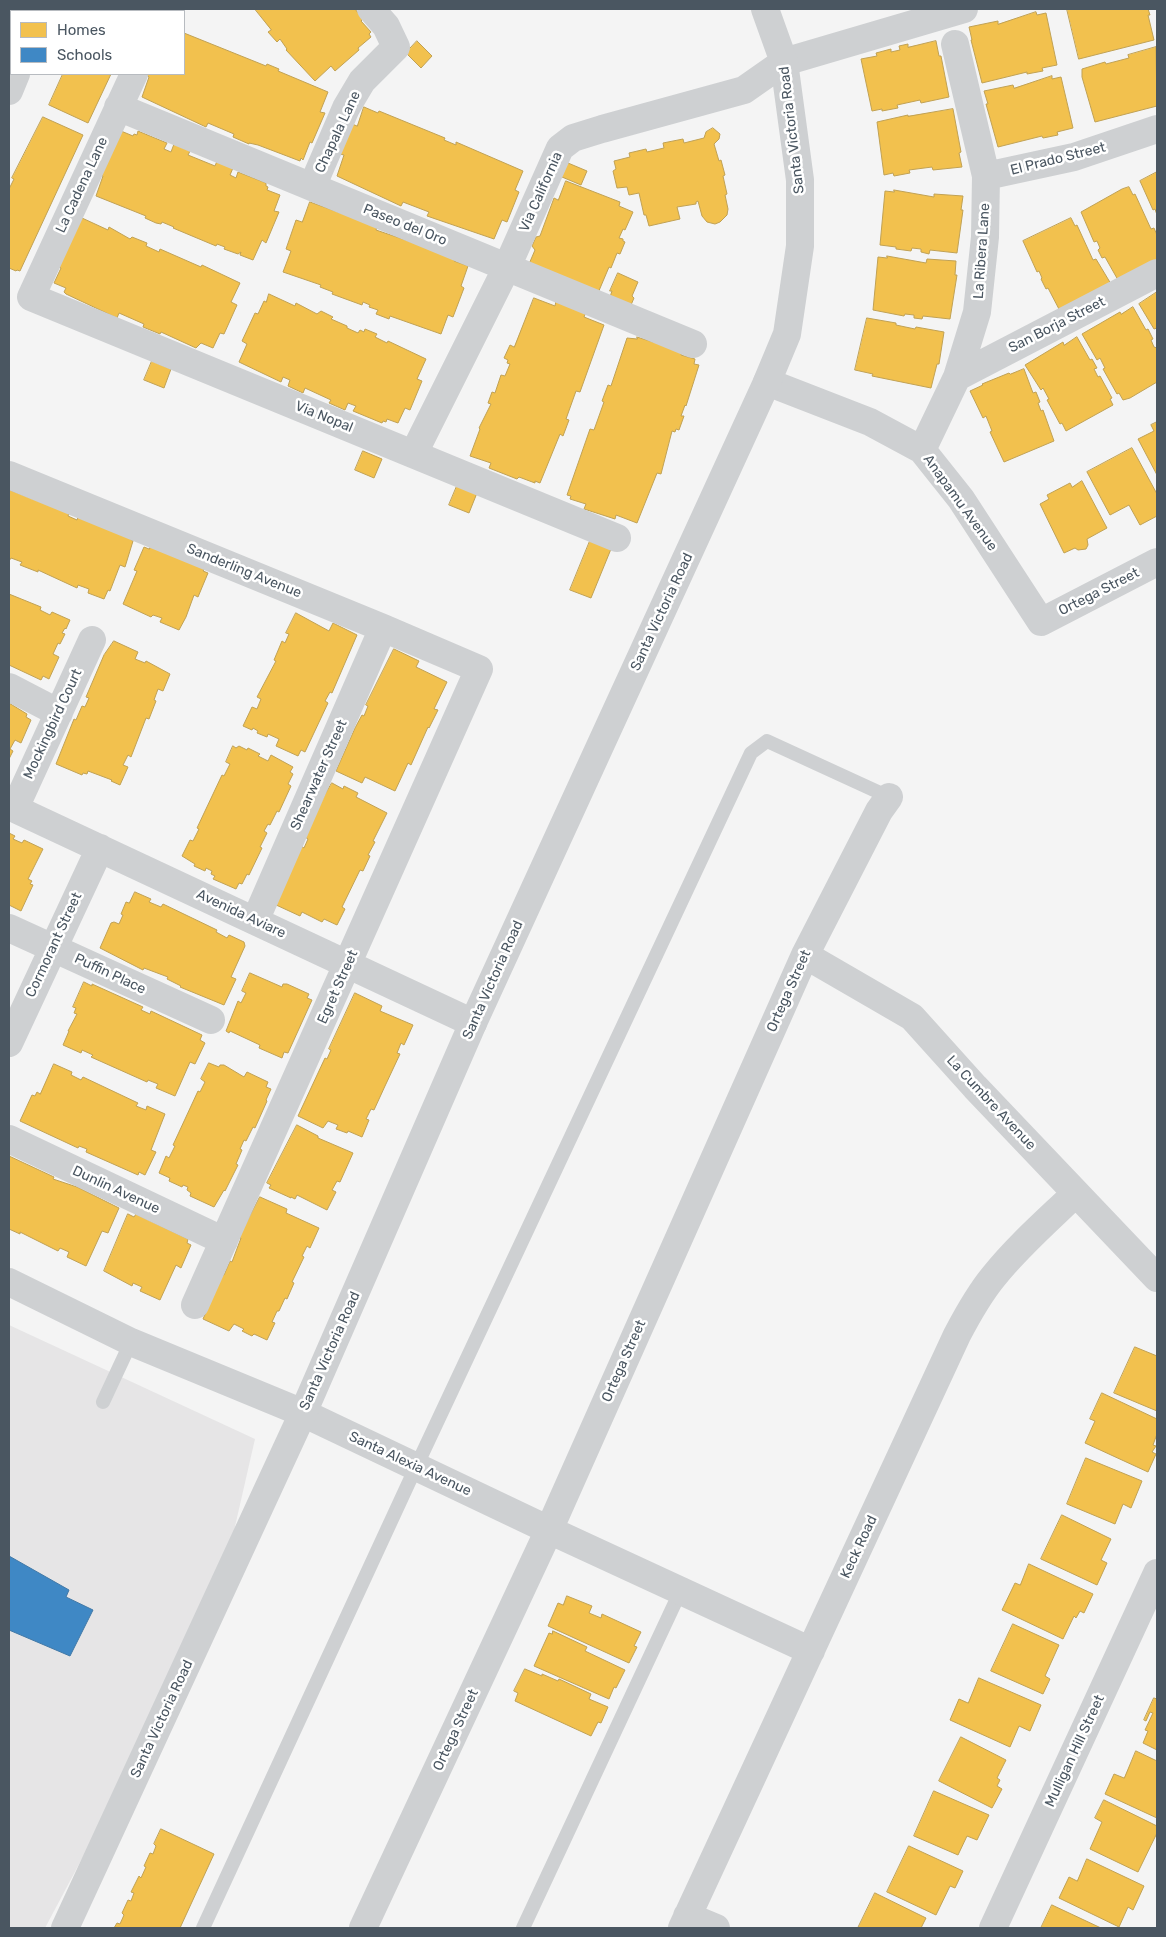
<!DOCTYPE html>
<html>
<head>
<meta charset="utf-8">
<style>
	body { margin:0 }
	#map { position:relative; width:1166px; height:1937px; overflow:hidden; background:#f4f4f4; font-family:Rubik,sans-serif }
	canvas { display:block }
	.frame { position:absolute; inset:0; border:10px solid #4a5661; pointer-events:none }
	.legend { position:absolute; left:10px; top:10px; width:175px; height:65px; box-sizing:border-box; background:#fff; border:1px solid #b7bbc0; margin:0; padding:6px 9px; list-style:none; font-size:15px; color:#4a5661 }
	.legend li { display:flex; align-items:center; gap:10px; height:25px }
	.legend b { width:25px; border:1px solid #b7bbc0 }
</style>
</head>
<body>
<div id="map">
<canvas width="1166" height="1937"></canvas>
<div class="frame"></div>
<ul class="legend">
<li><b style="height:14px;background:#f2c14e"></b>Homes</li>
<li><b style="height:14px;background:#3f88c5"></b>Schools</li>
</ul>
</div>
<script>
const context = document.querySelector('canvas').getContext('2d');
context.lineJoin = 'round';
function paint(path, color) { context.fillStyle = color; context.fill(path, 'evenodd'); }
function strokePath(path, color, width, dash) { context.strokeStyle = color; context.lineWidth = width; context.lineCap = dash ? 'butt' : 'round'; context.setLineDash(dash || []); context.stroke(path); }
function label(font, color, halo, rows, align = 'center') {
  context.font = font + ' Rubik,sans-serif'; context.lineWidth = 5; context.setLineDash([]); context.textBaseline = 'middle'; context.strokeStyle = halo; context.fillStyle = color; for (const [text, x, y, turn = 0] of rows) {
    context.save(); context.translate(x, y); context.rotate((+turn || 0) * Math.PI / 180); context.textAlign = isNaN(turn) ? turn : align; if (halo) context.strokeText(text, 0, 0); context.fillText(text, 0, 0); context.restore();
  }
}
paint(new Path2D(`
	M9 1325 255 1439 217 1605 45 1928H9Z`), '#e6e5e6');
const homes = new Path2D(`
	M92 9H141L140 11H91Z
	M255 9H355L363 19 361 21 371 32 369 34 371 37 358 48 359 50 335 71 331 66 315 81 286 50 287 49 280 39 277 42 268 32 271 30Z
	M1067 9H1148L1150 15H1148L1154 40 1079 59Z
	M1036 12 1037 15 1046 13 1057 65 1042 68 1043 71 1027 74V72L982 83 971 40H972L969 27 998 21V24Z
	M184 33 266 66 267 64 279 69 278 71 328 92 320 112 325 113 312 143 310 142 303 160 301 158 300 161 258 145 249 143V144L233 137 234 134 208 123 206 127 142 97 149 77 145 74H184Z
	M417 41 432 56 421 68 406 53Z
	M936 41 939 56H941L949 97 921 103 920 100 897 105 898 108 882 111V109L872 111 861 59 877 56 876 53 891 49V52L900 50 899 46 908 44V47Z
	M1156 47 1157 106 1095 122 1082 77V69L1105 62 1106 64 1129 58 1128 55Z
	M63 74H111L88 123 49 105Z
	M1052 76V79L1061 77 1073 128 1057 132 1058 135 1043 138 1042 136 998 147 986 104H988L984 91 1013 85 1014 88Z
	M364 107 378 113 379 111 445 138 444 140 456 145V142L523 171 515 190 519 192 507 222 502 220 494 239 427 216 429 212 403 202 401 206 337 176 344 155 340 154 352 124 357 126Z
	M953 109 961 152 959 153 962 167 933 170 932 167 909 170 910 173 894 176 893 173 884 175 877 122 908 115V116Z
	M43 117 83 135 20 271 17 270 16 271 9 268V189L14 179 12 178Z
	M713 128 720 134 719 139 714 144 719 161 721 160 725 175 723 176 727 194 725 195 728 209 727 215 720 222 715 224 707 222 702 216 698 201 696 202V204L677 207 680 219 649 226 646 215H644L639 193 629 195 627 187 617 188 613 171 616 169 614 161 630 157 629 153 646 149 647 152 664 148 663 143 683 139 684 143 704 138 706 132Z
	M121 131 133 136 134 134 137 135 138 131 167 143 164 149 171 152 174 144 190 151 188 155 215 166 217 161 233 168 230 175 236 178 238 172 266 183V186L268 187 267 190 280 195 274 211 279 212 266 243 262 240 253 260 240 255 241 252 238 254 224 249 225 247 217 244 216 246 173 228 174 227 162 222 161 224 156 223 145 218 146 216 96 196 103 176 98 174Z
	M568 163 587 171 581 185 562 177Z
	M1157 172V215L1155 209 1153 210 1140 181Z
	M566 181 620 202 619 206 633 212 625 230 623 229 619 238 623 239V241L625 242 620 254 617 253 611 268 609 267 598 293 529 264 535 250 532 246 536 237 540 236 554 198 558 200Z
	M1129 187 1133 195 1135 194 1151 229 1154 228 1157 235V260L1118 280 1105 257 1102 258 1098 250 1100 248 1097 241 1094 242 1081 212 1122 189Z
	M894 190 934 197V194L963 196 961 210H963L957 253 930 250 929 254 921 252V249L912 248 911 251 896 249V247L880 245 885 191 894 192Z
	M310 202 377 226 376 230 456 257 454 261 468 266 461 286 464 288 453 317 448 315 441 334 390 316 389 319 376 314 378 310 369 307 370 305 363 302 362 305 332 294 333 292 320 287 321 285 283 272 291 251 286 249 296 220 302 222Z
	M82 218 108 230 109 227 130 239 132 237 147 243 146 246 159 252 160 249 201 267 202 265 240 283 231 302 237 305 224 334 220 333 213 348 201 343 196 348 161 332 160 334 143 327 144 324 119 313 117 318 66 294 64 292 66 288 54 283 61 268 55 265Z
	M1071 218 1075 226 1077 225 1093 260 1096 259 1111 284 1060 311 1048 288 1046 289 1041 279 1042 278 1039 271 1037 272 1023 241Z
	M887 256 926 263 927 259 956 261 955 275H957L950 319 923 316 922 319 914 318V315L905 314 904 316 873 310 878 257 887 258Z
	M618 273 638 282 632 296 634 298 628 312 607 306 612 291H610Z
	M1157 292V330V328L1154 329 1139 304Z
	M269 294 295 306 296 303 317 314 321 311 333 317 331 319 347 326V328L358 333 360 330 364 332 365 329 377 334 375 337 387 343 388 341 426 359 417 379 422 381 410 410 405 408 398 423 387 419 386 422 383 421 382 423 353 411 356 406 348 403 345 410 329 403 331 400 305 388 303 393 288 386 290 380 283 377 281 382 239 362 247 344 242 341 255 313 258 314 264 301 266 302Z
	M534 298 555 306 556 301 586 312 584 317 604 325 580 392 576 391 566 419 569 420 563 436 560 434 540 483 535 481V483L519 477 517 479 489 468 491 463 470 456 480 429 479 428 491 404 488 403 492 392 495 393 501 375 505 376 510 364 507 363 508 360 504 358 510 345 514 347Z
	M1133 307 1146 330 1148 329 1153 339 1151 340 1154 347 1157 348V382L1130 398 1123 400 1119 393 1117 394 1103 369 1105 368 1100 358 1097 360 1082 334 1120 312 1121 314Z
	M867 318 896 323V325L915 329 916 327 944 332 939 364H937L931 388 872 376 873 374 855 370Z
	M637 337 653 342 654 339 683 349 681 355 695 359 694 364 699 365 686 406 685 405 681 416H684L679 430 676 429 675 432 672 431 661 474 657 473 637 523 616 515 615 519 584 509 586 504 570 499 571 496 567 495 590 429 594 430 604 402 602 401 608 385 611 386 627 338 637 339Z
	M1077 337 1090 360 1092 359 1097 368 1094 369 1098 377 1100 376 1112 398 1110 399 1113 405 1066 431 1062 423 1060 424 1047 400 1049 399 1043 388 1041 390 1025 365 1063 342 1064 345Z
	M152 361 171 369 164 388 144 380Z
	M1024 369 1033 393 1036 392 1040 402 1038 403 1041 411 1043 410 1054 441 1004 462 990 432 992 431 986 416 983 418 970 391 983 385 982 384 1009 373 1010 374Z
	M1157 422V475L1138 439 1154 431 1151 425Z
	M1132 448 1157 494V516L1140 525 1129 505 1110 515 1087 472Z
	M363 451 382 459 374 478 355 470Z
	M1082 481 1107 528 1087 539 1088 545 1086 549 1078 550 1075 548 1064 553 1040 504 1049 499 1047 495 1070 483 1072 487Z
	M457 486 477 493 469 513 449 505Z
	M10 490 69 513 68 516 77 520 78 517 130 538V539L133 541 125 567 120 565 110 591 108 590 104 599 88 593 89 589 78 585 77 588 38 570V572L20 565 22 562 11 558 9 561V495Z
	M590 541 611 549 591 598 570 590Z
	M151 546 205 568 203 571 208 573 198 597 194 595 186 617 179 630 160 622 162 618 153 615 151 617 123 604 137 571 134 570 144 547 149 549Z
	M9 594 41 607 40 610 50 615 52 612 70 620 66 629 65 628 62 633 65 634 60 644 58 643 53 654 59 657 49 679 43 676 41 680 9 665Z
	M296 613 329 631 333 623 357 635 332 693 330 692 325 701 328 703 305 752 301 750 298 756 276 746 279 739 268 734 267 737 257 733 258 731 253 728 252 730 243 726 252 707 257 709 261 699 257 697 276 661 274 660 282 641 285 643 289 634 286 633Z
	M114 641 138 652 135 659 145 663 146 661 170 674 163 691 158 689 154 700 156 701 149 719 146 718 131 757 128 755 123 765 128 767 120 785 111 781 112 780 88 771 87 774 83 773 82 775 56 764 74 719 76 720 82 706 85 707 89 698 86 697 104 655Z
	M394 649 419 661 416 667 447 682 434 709 438 710 429 728 428 727 411 765 408 763 395 791 365 777 362 783 336 771 355 728 362 715 364 716 368 706 366 705Z
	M9 703 27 714 26 717 31 720 21 743 15 740 10 749 13 751 9 759Z
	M233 746 236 748 239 746 247 750 248 748 260 754 258 756 268 761 271 755 293 767 290 772 293 774 288 784 291 786 279 812 277 811 270 825 268 824 264 831 267 833 260 847 262 848 249 875 247 874 242 884 239 883 236 889 213 879 215 876 211 874 212 871 206 868 205 871 194 866 195 864 182 856 190 840 193 841 199 829 197 828 222 775 224 776 230 764 226 762Z
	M332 783 343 789 344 786 358 793 356 797 387 813 373 841 375 842 368 855 370 856 363 871 360 870 342 907 345 909 337 925 324 919 322 922 302 912 300 916 274 904 301 846 304 848 308 839 305 837 324 796Z
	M9 833 15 836 13 839 22 843 24 840 43 849 28 879 32 881 30 884 33 885 21 911 9 905Z
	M135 892 151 899 149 902 161 907 163 904 217 930 216 932 227 938 229 935 244 942 245 946 231 977 236 979 224 1005 180 987 181 986 167 979 168 977 144 968 143 970 100 948 111 923 114 922 119 924 123 915 121 914 126 902 129 903Z
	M250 973 282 987 283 984H287L309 994 307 998 312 1000 288 1053 284 1052 282 1058 259 1048 260 1045 230 1031 229 1033 226 1031 238 1001 241 1003 246 993 242 991Z
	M84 982 92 986V984L143 1007 141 1010 150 1014 151 1011 202 1035 200 1040 205 1043 195 1064 190 1062 175 1096 156 1088 158 1084 148 1080 147 1082 91 1057 93 1055 82 1050 81 1053 63 1045 69 1031H68L77 1014 74 1013 76 1008 73 1007Z
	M355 993 382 1006 380 1011 413 1025 404 1045 401 1043 397 1053 400 1054 385 1086 374 1110 371 1109 366 1119 369 1120 362 1137 348 1131 347 1133 336 1129 338 1125 328 1121 323 1128 298 1116 325 1058 327 1059 331 1050 329 1049Z
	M209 1063 219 1067 220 1065H224L244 1077 247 1072 268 1082 266 1087 271 1089 266 1100 267 1101 255 1128 253 1127 246 1141 244 1140 240 1149 242 1150 236 1164 238 1165 225 1191 224 1190 214 1207 190 1196 191 1193 187 1190 188 1187 183 1185 182 1187 169 1181 170 1178 159 1173 166 1156 169 1158 175 1146 173 1145 198 1091 200 1092 205 1082 201 1079Z
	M54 1064 72 1072 71 1075 81 1080 83 1077 138 1103 136 1106 146 1110 147 1106 165 1114 151 1150 156 1152 145 1175 139 1172 138 1175 86 1152 87 1149 79 1146 78 1148 20 1121 32 1095 35 1096 37 1092 40 1094Z
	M297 1125 318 1136V1138L353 1153 340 1182 337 1181 332 1190 336 1192 327 1210 297 1195 295 1199 291 1197V1198L269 1188 271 1185 267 1183Z
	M9 1156 54 1177 53 1179 77 1187 119 1208 108 1233 102 1231 86 1266 67 1257 69 1252 60 1248 58 1251 20 1232V1234L9 1229Z
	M260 1197 287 1209 286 1213 319 1228 310 1248 307 1246 302 1256 304 1257 292 1282 294 1283 287 1299 285 1298 279 1311H277L272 1322 275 1323 267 1340 254 1334 252 1336 242 1331 244 1329 234 1324 229 1331 203 1319 222 1275H224L230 1261 232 1262 241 1238H239Z
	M128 1214 134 1217 136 1214 188 1239 187 1243 191 1245 181 1268 176 1265 160 1300 140 1291 142 1287 133 1283 132 1286 104 1271Z
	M1135 1347 1157 1356V1411L1114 1393Z
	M1102 1393 1157 1419V1434L1153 1445 1156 1446 1152 1452 1156 1454 1148 1472 1085 1443 1095 1421 1090 1419Z
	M1086 1458 1142 1481 1131 1508 1123 1504 1115 1524 1067 1504Z
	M1062 1515 1111 1539 1101 1560 1107 1563 1097 1585 1041 1559Z
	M1029 1564 1093 1594 1084 1613 1080 1611 1076 1618 1074 1616 1063 1639 1002 1610 1015 1583 1020 1585Z
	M567 1596 592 1606 589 1613 601 1618 602 1614 641 1632 634 1646 637 1647 629 1663 548 1626 558 1603 563 1605Z
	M1013 1624 1059 1645 1045 1676 1050 1679 1043 1694 991 1671Z
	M553 1631 587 1647 585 1651 625 1670 616 1688 614 1687 609 1699 534 1666 549 1633 552 1634Z
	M525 1669 542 1676V1674L558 1681 559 1679 591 1694 589 1699 608 1707 601 1723 598 1722 591 1736 515 1701 518 1693 514 1691Z
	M979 1678 1041 1705 1030 1731 1019 1726 1010 1747 950 1720 959 1699 968 1703Z
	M1154 1698 1157 1699V1750L1143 1743 1148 1731 1145 1730 1153 1713 1150 1712 1146 1721 1144 1720Z
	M961 1737 1006 1760 997 1778 1000 1780 997 1786 1002 1789 992 1808 939 1781Z
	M1136 1751 1157 1761V1818L1105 1794 1114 1774 1124 1778Z
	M934 1791 989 1815 977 1840 967 1836 958 1855 914 1836Z
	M1104 1800 1157 1826V1833L1138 1872 1090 1849 1102 1822 1095 1818Z
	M161 1829 214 1854 180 1928H114L117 1923 120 1924 124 1915 122 1913 128 1900 131 1901 134 1893 131 1892 139 1876 141 1878 146 1867 144 1866 150 1853 153 1854 156 1846 154 1844Z
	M909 1846 963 1871 955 1888 950 1886 936 1915 887 1892Z
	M1087 1859 1144 1886 1133 1910 1128 1907 1119 1927 1059 1898 1069 1877 1077 1881Z
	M875 1893 926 1918 921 1928H858Z
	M1052 1905 1101 1928H1041Z`);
paint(homes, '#f2c14e');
strokePath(homes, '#c0a154', 1);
const schools = new Path2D(`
	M9 1556 69 1590 66 1597 93 1610 70 1656 9 1630Z`);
paint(schools, '#3f88c5');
strokePath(schools, '#4279a7', 1);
strokePath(new Path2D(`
	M103 1402 131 1342
	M203 1928 416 1467 751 753 767 741 889 797
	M523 1928 681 1590`), '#ced0d2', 14);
strokePath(new Path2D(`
	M163 11 164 9
	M134 74 31 297 617 538
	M118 107 693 344
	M986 176 1074 157 1157 129
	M312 187 346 108 362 81 396 47 386 26 371 9
	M957 377 1157 273
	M767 382 870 422 922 450 961 499 1041 622 1157 562
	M922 450 957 377 977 312 985 237 986 176 955 44
	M414 453 507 267 560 148 573 138 602 129 744 90 784 62 964 9
	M9 475 383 628 479 669 195 1305
	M9 687 59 713
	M9 806 473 1023
	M15 808 92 640
	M255 921 383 628
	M9 928 211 1020
	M805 955 912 1017 975 1087 1157 1278
	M9 1043 100 848
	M9 1139 224 1241
	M9 1282 131 1342 303 1413 549 1530 811 1651
	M687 1916 716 1928
	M363 1928 549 1530 805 955 879 811 889 797
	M682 1928 957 1335C968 1314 979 1294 994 1276 1018 1246 1048 1220 1076 1193
	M993 1928 1157 1573`), '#ced0d2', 28);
strokePath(new Path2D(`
	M45 11 46 9
	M9 91 16 74
	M65 1928 303 1413 473 1023 767 382 787 334 800 246V180L784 62 765 9`), '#ced0d2', 28);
label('14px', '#4a5661', '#fff', [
	["Santa Victoria Road",792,130,-97],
	["Chapala Lane",338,132,-65],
	["El Prado Street",1058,159,-14],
	["La Cadena Lane",82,185,-65],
	["Via California",541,192,-66],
	["Paseo del Oro",405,225,22],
	["La Ribera Lane",982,251,-86],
	["San Borja Street",1057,325,-27],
	["Via Nopal",324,417,22],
	["Anapamu Avenue",960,503,54],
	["Sanderling Avenue",244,571,22],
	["Ortega Street",1099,592,-27],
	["Santa Victoria Road",662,612,-65],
	["Mockingbird Court",53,724,-65],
	["Shearwater Street",319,775,-66],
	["Avenida Aviare",241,914,25],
	["Cormorant Street",54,945,-65],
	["Puffin Place",110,974,25],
	["Santa Victoria Road",493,980,-66],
	["Egret Street",338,987,-66],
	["Ortega Street",789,991,-66],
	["La Cumbre Avenue",991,1103,47],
	["Dunlin Avenue",116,1190,25],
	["Santa Victoria Road",330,1351,-66],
	["Ortega Street",624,1361,-66],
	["Santa Alexia Avenue",410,1464,25],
	["Keck Road",859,1547,-65],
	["Santa Victoria Road",162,1719,-65],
	["Ortega Street",456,1730,-65],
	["Mulligan Hill Street",1075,1751,-65]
]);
</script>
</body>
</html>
